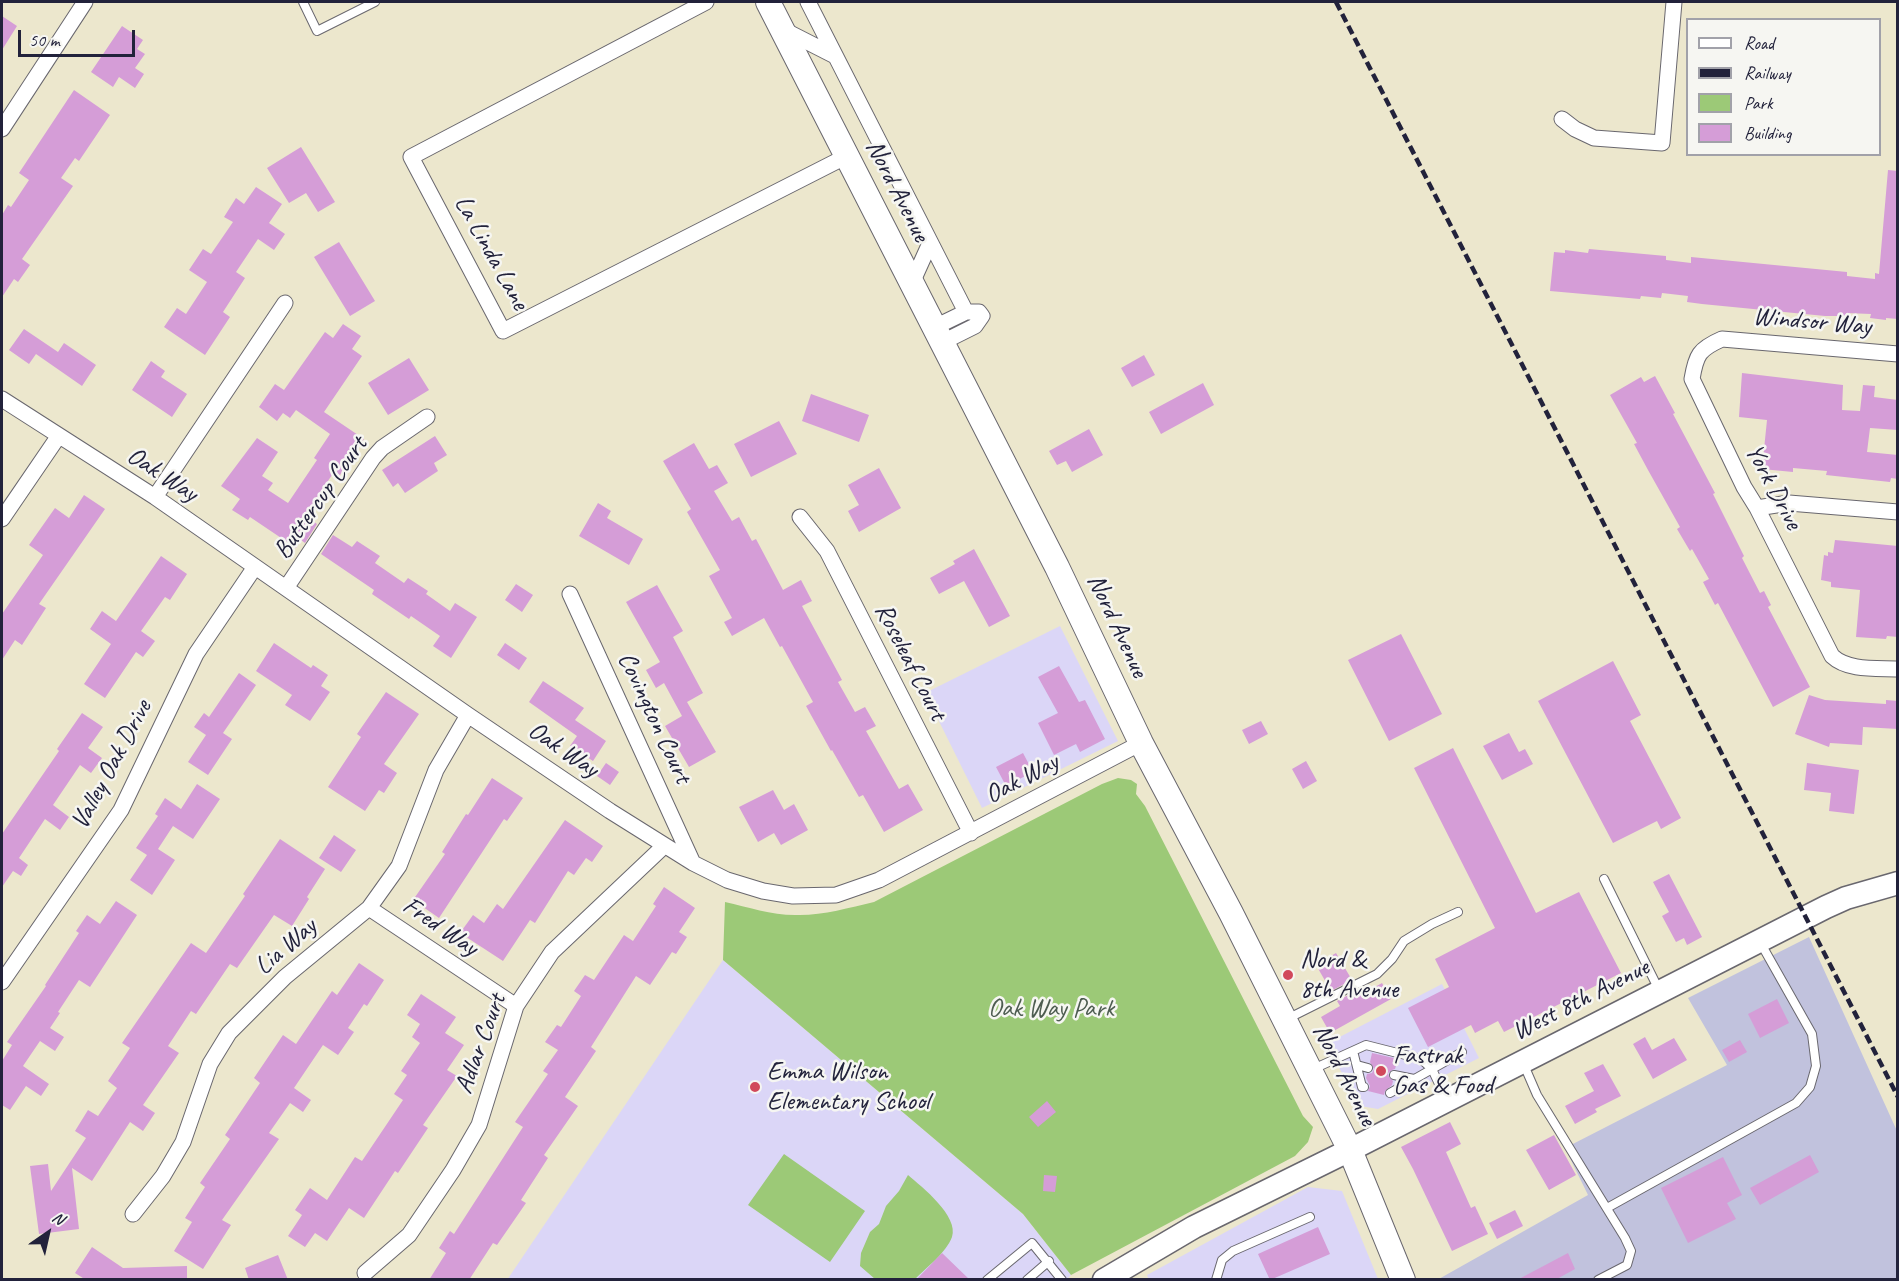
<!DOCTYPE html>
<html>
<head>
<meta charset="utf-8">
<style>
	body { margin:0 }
	#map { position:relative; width:1899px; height:1281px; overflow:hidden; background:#ece7cd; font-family:Caveat,sans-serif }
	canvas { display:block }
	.frame { position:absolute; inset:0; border:3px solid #22223b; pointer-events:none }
	.legend { position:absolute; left:1686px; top:18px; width:195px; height:138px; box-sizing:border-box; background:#f6f6f2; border:2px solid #a1a1a9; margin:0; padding:8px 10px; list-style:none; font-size:18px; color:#22223b }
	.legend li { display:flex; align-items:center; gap:12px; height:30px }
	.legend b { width:30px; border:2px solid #a1a1a9 }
	.north { position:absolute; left:18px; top:1203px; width:60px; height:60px; -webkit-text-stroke:4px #f6f6f2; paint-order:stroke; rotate:34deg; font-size:16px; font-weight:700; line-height:24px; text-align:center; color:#22223b }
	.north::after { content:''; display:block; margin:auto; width:21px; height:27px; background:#22223b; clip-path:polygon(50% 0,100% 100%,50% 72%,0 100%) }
	.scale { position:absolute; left:18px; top:30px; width:117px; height:27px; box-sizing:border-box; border:3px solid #22223b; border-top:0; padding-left:8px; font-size:18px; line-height:21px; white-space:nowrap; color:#22223b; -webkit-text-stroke:4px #f6f6f2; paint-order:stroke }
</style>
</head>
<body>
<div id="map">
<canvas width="1899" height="1281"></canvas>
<div class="frame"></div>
<ul class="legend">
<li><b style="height:8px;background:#fff"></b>Road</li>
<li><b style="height:8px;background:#22223b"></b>Railway</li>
<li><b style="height:16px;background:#9cc977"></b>Park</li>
<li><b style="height:16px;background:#d59dd7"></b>Building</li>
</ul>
<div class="north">N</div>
<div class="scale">50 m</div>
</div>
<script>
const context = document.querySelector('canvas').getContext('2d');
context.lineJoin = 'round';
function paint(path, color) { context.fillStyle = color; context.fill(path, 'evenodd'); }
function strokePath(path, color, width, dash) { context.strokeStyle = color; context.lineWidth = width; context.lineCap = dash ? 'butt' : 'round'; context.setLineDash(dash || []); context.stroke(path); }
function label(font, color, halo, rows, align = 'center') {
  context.font = font + ' Caveat,sans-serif'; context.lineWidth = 5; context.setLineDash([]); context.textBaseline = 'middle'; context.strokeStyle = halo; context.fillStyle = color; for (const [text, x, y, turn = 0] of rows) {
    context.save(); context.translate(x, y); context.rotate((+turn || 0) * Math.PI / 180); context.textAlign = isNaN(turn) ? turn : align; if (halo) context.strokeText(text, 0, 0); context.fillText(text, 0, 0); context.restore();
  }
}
paint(new Path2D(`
	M1060 626 1118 741 982 808 925 693Z
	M723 960 1023 1214 1071 1275 1066 1280H507Z
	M1442 984 1479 1058 1378 1109 1360 1106 1326 1044Z
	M1308 1187 1342 1191 1378 1279 1149 1280 1147 1275Z`), '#dbd6f7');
paint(new Path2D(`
	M1809 937 1897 1131V1279L1437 1280 1588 1195 1565 1148 1727 1065 1688 998Z`), '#c1c2dd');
paint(new Path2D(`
	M1118 778 1131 780 1137 784 1136 794 1145 806 1303 1116 1313 1127 1308 1142 1295 1156 1071 1275 1023 1214 723 960 725 902C748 907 771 915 795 915 821 916 848 908 874 902L1102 784Z
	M784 1154 865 1211 830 1262 748 1205Z
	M908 1175C922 1187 959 1216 952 1237 946 1253 926 1268 915 1279H875L860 1266 861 1253 870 1232 879 1224 886 1206 899 1191Z`), '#9cc977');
paint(new Path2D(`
	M2 16 17 26 2 50Z
	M122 26 143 40 137 49 145 54 135 68 144 74 135 88 119 77 113 87 91 72Z
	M74 90 110 115 79 161 75 158 61 178 73 186 22 259 30 265 18 282 14 279 2 297V215L8 205 11 207 29 180 19 173Z
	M301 147 335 202 318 212 306 193 289 203 267 168Z
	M1888 170 1898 171V319L1886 318V320L1870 318 1871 314 1846 313V316H1825L1702 304 1687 302 1688 296 1662 293 1661 298 1641 296 1640 299 1550 291 1554 252 1565 253V250L1588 253 1589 249 1666 256V260L1691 263V257L1847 272V276L1875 279V273L1879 274Z
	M256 187 282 204 269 223 285 234 274 250 258 239 236 272 245 278 223 312 230 317 205 355 164 327 177 308 186 314 207 282 189 270 203 249 211 254 233 222 224 217 236 198 244 204Z
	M339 242 375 301 350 316 314 257Z
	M343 324 361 336 352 349 362 356 324 412 364 439 340 475 334 472 305 515 317 524 305 543 301 540 296 548 250 517 248 520 232 510 240 499 221 486 257 438 278 452 262 476 273 483 268 490 288 503 317 460 314 458 330 434 296 410 290 418 283 413 277 421 259 407 275 384 284 390 325 332 333 338Z
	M24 329 58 352 64 343 96 365 82 386 36 354 29 364 9 350Z
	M1144 355 1155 375 1132 387 1121 368Z
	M409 358 429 390 388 415 368 383Z
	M151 361 165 371 161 377 187 394 172 417 132 390Z
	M1742 373 1843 385 1842 410 1860 411 1863 385 1875 386 1874 397 1898 400V430L1870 428 1867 452 1898 455V479L1891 478 1890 482 1826 475 1827 471 1793 468V472L1762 469 1767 420 1739 417Z
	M1655 376 1675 413 1673 414 1715 493 1713 494 1744 556 1742 558 1760 593 1764 591 1771 605 1768 607 1810 687 1773 707 1718 603 1715 605 1703 582 1709 579 1692 549 1690 551 1677 529 1680 527 1648 470 1634 444 1637 443 1610 395 1641 377 1644 382Z
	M1203 383 1214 405 1161 434 1149 412Z
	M811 394 869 415 859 442 802 421Z
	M779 421 797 454 751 477 734 444Z
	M1089 429 1103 455 1072 472 1066 461 1057 465 1049 451Z
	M435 436 447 455 434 463 438 471 405 493 398 483 393 487 382 470Z
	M694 443 709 469 717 465 728 483 714 491 732 521 739 517 752 541 756 539 783 590 801 580 812 601 802 606 842 680 838 682 855 712 865 707 876 726 866 731 899 789 908 784 923 810 884 832 863 795 859 797 832 750 831 751 806 706 813 702 782 646 780 647 764 618 732 636 724 622 732 618 709 576 720 570 687 512 691 509 663 461Z
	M879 468 901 508 859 532 848 511 859 505 848 485Z
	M84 495 105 509 39 604 46 608 22 645 15 640 2 660V614L43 555 29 545 55 508 69 518Z
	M598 503 611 511 607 518 643 539 629 565 579 536Z
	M333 535 352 547 357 541 380 556 375 563 404 583 408 578 428 591 426 594 450 611 455 603 477 617 451 658 433 646 440 636 411 616 409 619 372 594 374 590 321 554Z
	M1835 540 1898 546V637L1887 636 1886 639 1856 637 1860 590 1831 587V582L1821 580 1824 555 1828 556V552L1833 553Z
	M974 549 1010 616 989 627 964 581 939 594 930 578 955 564 953 561Z
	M161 556 187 574 170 600 165 597 141 631 155 641 143 657 136 652 105 698 84 684 111 644 90 629 102 611 116 621Z
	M516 584 533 595 522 612 505 600Z
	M657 585 683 631 673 637 703 693 687 702 716 752 689 767 665 726 682 716 664 683 656 688 646 670 660 662 626 602Z
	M1401 634 1442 714 1389 741 1348 660Z
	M274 643 311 668 313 665 328 675 321 686 330 692 310 721 285 705 292 695 256 671Z
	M505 643 527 658 519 670 497 655Z
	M1613 661 1641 715 1630 721 1681 818 1661 829 1657 821 1613 843 1538 701Z
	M1059 666 1079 702 1085 700 1105 739 1080 752 1076 744 1054 755 1038 723 1058 713 1038 677Z
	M239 673 256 685 223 733 232 739 208 775 188 762 206 735 194 727 204 713 209 717Z
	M543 681 584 708 575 720 606 741 593 761 570 746 577 736 529 702Z
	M386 692 419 714 384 764 397 773 384 793 379 790 365 811 328 787 361 737 357 734Z
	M1809 695 1825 700 1886 704V700L1898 701V729L1863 727 1862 745 1830 743 1829 747 1795 734Z
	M82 713 103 727 88 748 102 758 91 773 80 765 53 805 69 817 60 830 45 819 19 858 28 865 21 876 13 871 2 887V834L59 751 57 749Z
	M1261 721 1268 734 1249 744 1242 730Z
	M1509 733 1519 752 1525 749 1533 764 1502 780 1483 746Z
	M1453 748 1536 913 1579 892 1621 973 1504 1032 1498 1021 1475 1033 1471 1025 1428 1047 1408 1008 1449 987 1435 959 1495 928 1414 768Z
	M1023 753 1033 772 1006 786 996 767Z
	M1306 761 1317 781 1303 789 1292 769Z
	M606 763 619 772 610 785 597 776Z
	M1807 763 1859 770 1854 814 1829 811 1831 793 1804 790Z
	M492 778 523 798 507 821 504 819 439 918 413 900 445 854 442 852 466 814 468 815Z
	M197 784 220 799 193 839 173 826 158 849 175 860 152 895 130 880 147 855 136 848 158 816 155 814 165 798 181 809Z
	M773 790 784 810 794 804 808 830 781 845 774 833 758 842 739 807Z
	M565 820 603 846 592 862 586 858 574 875 568 871 535 923 530 920 503 961 460 933 473 915 484 923 497 904 503 909Z
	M334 835 356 850 341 872 319 858Z
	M280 839 325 869 307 897 309 899 292 926 274 915 237 968 230 964 196 1014 191 1011 168 1046 179 1053 143 1105 155 1113 143 1131 130 1122 92 1181 72 1168 79 1229 39 1234 30 1166 48 1164 51 1191 86 1138 75 1131 88 1110 98 1116 117 1088 108 1081 130 1048 122 1043 191 943 206 953 245 896 243 894Z
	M1669 874 1702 937 1687 945 1684 938 1676 942 1662 916 1669 912 1653 882Z
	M664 887 695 908 679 932 687 937 676 954 672 952 650 985 636 976 591 1047 596 1051 565 1097 578 1106 544 1155 548 1158 521 1200 526 1203 497 1245 493 1243 469 1280H429L446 1253 439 1248 450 1231 454 1234 523 1127 515 1122 548 1074 543 1071 558 1050 545 1042 557 1025 561 1027 581 996 574 991 585 975 594 980 624 935 633 941 656 906 653 904Z
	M116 901 137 915 90 987 79 980 58 1012 60 1013 50 1028 64 1037 55 1051 40 1041 23 1066 49 1084 41 1096 26 1086 10 1110 2 1105V1061L12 1045 7 1042 46 986 45 985 79 933 76 931 87 915 100 924Z
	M1336 953 1352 980 1331 991 1316 965Z
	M359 963 384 980 367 1006 364 1004 348 1028 354 1032 338 1055 323 1045 294 1088 311 1100 303 1112 290 1103 269 1133 279 1139 222 1220 231 1225 203 1269 174 1251 192 1222 185 1218 205 1187 200 1183 230 1139 225 1135 260 1083 254 1078 283 1035 296 1044 332 991 337 995Z
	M1382 983 1391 999 1330 1033 1321 1017 1340 1006 1337 1001 1358 990 1361 995Z
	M421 994 456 1017 445 1033 464 1045 447 1070 457 1076 423 1125 428 1128 398 1173 395 1171 364 1218 349 1208 327 1241 315 1233 305 1247 288 1236 302 1215 295 1210 310 1188 327 1200 355 1157 362 1161 403 1100 394 1094 407 1075 401 1071 420 1043 412 1037 420 1024 407 1015Z
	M1777 999 1789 1023 1760 1038 1748 1014Z
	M1645 1037 1652 1050 1674 1038 1687 1060 1653 1079 1633 1044Z
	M1740 1040 1747 1052 1729 1062 1722 1050Z
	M1372 1053 1398 1059 1395 1069 1392 1070 1388 1073 1389 1077 1393 1081 1392 1085 1385 1091 1384 1095 1368 1091 1370 1086 1366 1078 1367 1074 1372 1073 1374 1069 1370 1062Z
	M1603 1064 1621 1096 1595 1109 1597 1112 1575 1124 1565 1106 1594 1091 1584 1073Z
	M1047 1101 1056 1112 1038 1127 1029 1117Z
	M1450 1122 1461 1144 1446 1152 1471 1208 1475 1206 1488 1234 1452 1251 1413 1169 1401 1147Z
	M1554 1135 1576 1175 1549 1190 1526 1150Z
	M1810 1155 1819 1172 1760 1205 1750 1188Z
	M1723 1157 1742 1195 1727 1203 1736 1219 1688 1243 1661 1188Z
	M1044 1175 1057 1176 1055 1192 1043 1191Z
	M1515 1210 1523 1226 1497 1239 1489 1223Z
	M1318 1227 1330 1254 1270 1280 1258 1254Z
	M92 1247 123 1268 187 1266V1280H86L75 1273Z
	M942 1253 970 1280H916Z
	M1568 1253 1575 1269 1555 1280H1517Z
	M278 1255 288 1280H249L245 1268Z`), '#d59dd7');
const lane = new Path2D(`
	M303 2 317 31 375 2
	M1604 879 1659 990
	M1289 1018 1377 974 1392 959 1404 941 1432 924 1458 912
	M1353 1051 1362 1087H1364
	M1357 1065 1368 1068
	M1524 1065 1537 1095 1625 1238 1631 1251 1627 1265 1598 1280
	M1311 1070 1366 1045 1421 1059 1432 1069 1446 1099
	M1394 1075 1414 1079
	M1390 1093 1462 1052
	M1607 1208 1796 1103 1810 1087 1816 1066 1812 1034 1760 942
	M987 1280 1032 1243 1062 1280
	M1027 1280 1049 1261
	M1216 1280 1222 1260 1233 1251 1310 1217`);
const street = new Path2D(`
	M706 2 411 157 503 331 847 156
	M808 2 966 312
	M782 29 835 56
	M1562 119 1575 129 1594 138 1662 143 1674 2
	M2 129 85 2
	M912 283 930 243
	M935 327 966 312H979L982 316 975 326 943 342
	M1898 354 1722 339C1699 349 1696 355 1692 379L1744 487 1757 508 1832 656C1848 671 1876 668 1898 669
	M2 399 155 497 468 715 610 811 693 863 727 880 763 891 793 896 836 895 879 880 1141 743
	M155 497 285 303
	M1757 508 1789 503 1898 512
	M800 517 827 551 971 833
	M2 519 58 437
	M286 588 373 458 382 448 427 417
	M570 594 693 863
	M369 908 516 1006
	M2 982 121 810 196 654 255 567
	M133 1214 163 1176 183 1142 210 1064 229 1033 285 977 369 908 399 866 436 770 468 715
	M365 1273 409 1235 453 1170 479 1125 516 1006 552 952 664 846`);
const secondary = new Path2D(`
	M1104 1280 1194 1227 1350 1150 1826 907 1846 898 1898 883`);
const primary = new Path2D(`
	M768 2 1057 567 1141 743 1231 913 1350 1150 1403 1280`);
strokePath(lane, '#69676e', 10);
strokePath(street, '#69676e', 17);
strokePath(secondary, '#69676e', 25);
strokePath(primary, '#69676e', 26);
strokePath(lane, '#fff', 8);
strokePath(street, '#fff', 15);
strokePath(secondary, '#fff', 22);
strokePath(primary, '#fff', 24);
strokePath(new Path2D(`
	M1336 2 1898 1097`), '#22223b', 4.5, [9, 4.5]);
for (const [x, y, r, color] of [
	[1288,975,6,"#d1495b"],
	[1381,1071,6,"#d1495b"],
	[755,1087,6,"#d1495b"]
]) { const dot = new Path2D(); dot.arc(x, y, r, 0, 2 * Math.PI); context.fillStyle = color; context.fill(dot); strokePath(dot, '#f6f6f2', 2); }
label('26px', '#22223b', '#f6f6f2', [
	["Nord Avenue",897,191,63],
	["La Linda Lane",491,253,61],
	["Windsor Way",1812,322,5],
	["Oak Way",162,475,33],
	["York Drive",1773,487,62],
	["Buttercup Court",321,498,-55],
	["Nord Avenue",1117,626,65],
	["Roseleaf Court",910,662,63],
	["Covington Court",654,718,65],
	["Oak Way",563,750,34],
	["Valley Oak Drive",112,765,-62],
	["Oak Way",1022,779,-28],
	["Fred Way",440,927,34],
	["Lia Way",286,947,-41],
	["West 8th Avenue",1581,1000,-27],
	["Adlar Court",481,1044,-70],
	["Nord Avenue",1344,1075,63]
]);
label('26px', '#22223b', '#f6f6f2', [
	["Nord &",1300,960],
	["8th Avenue",1300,990],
	["Fastrak",1393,1056],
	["Gas & Food",1393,1086],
	["Emma Wilson",767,1072],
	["Elementary School",767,1102]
], 'left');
label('26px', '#4d5c50', '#f6f6f2', [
	["Oak Way Park",1051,1009]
]);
</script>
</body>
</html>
